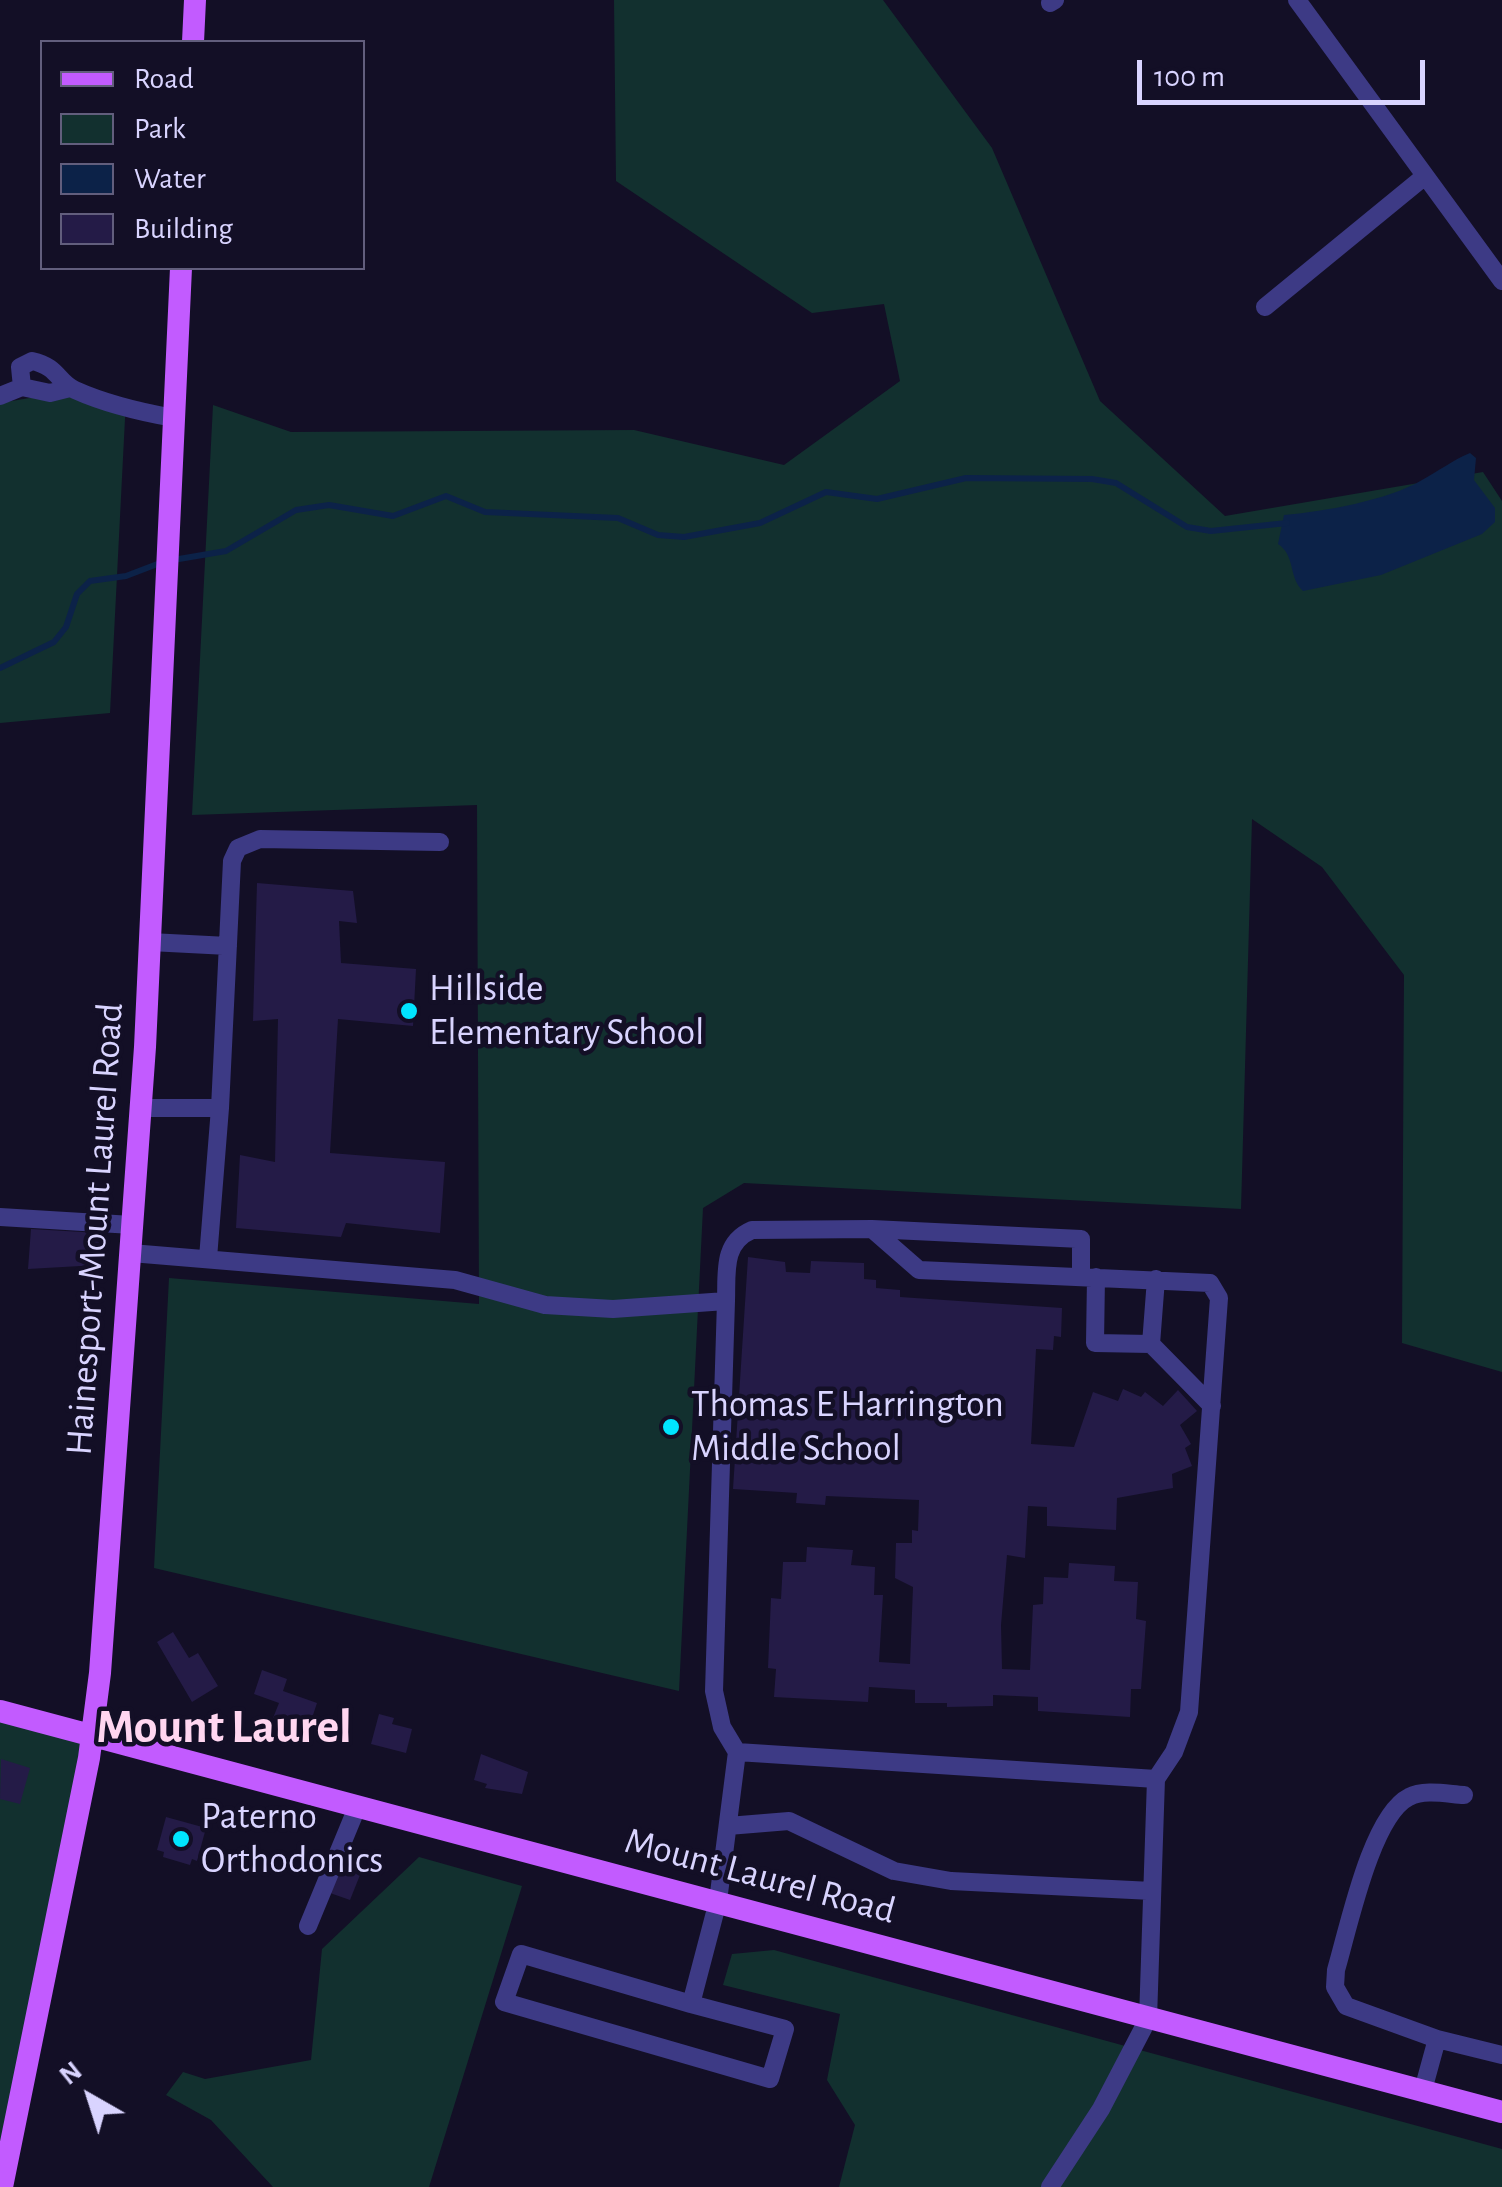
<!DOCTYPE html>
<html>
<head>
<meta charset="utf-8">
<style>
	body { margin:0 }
	#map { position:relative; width:1502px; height:2187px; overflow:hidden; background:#130f26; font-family:"Alegreya Sans",sans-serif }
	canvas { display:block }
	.legend { position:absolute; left:40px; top:40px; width:325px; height:230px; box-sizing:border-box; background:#130f26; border:2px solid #625e7d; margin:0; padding:12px 18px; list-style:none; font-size:30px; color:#d9d4ff }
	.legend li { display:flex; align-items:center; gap:20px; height:50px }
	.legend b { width:50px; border:2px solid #625e7d }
	.north { position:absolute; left:40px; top:2047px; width:100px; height:100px; -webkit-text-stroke:8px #130f26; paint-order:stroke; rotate:321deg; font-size:28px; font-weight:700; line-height:40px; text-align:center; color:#d9d4ff }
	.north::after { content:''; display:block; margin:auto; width:35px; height:45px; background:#d9d4ff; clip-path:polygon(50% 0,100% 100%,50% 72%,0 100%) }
	.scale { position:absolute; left:1137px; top:60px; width:288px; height:45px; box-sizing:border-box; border:5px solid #d9d4ff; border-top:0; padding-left:12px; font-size:30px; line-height:35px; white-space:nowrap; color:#d9d4ff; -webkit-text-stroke:8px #130f26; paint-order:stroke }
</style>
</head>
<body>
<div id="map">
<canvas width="1502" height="2187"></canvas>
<ul class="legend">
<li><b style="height:12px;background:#c25bff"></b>Road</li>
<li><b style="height:28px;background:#12302f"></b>Park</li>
<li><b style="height:28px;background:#0c2248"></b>Water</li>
<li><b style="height:28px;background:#241b47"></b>Building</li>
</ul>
<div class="north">N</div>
<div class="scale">100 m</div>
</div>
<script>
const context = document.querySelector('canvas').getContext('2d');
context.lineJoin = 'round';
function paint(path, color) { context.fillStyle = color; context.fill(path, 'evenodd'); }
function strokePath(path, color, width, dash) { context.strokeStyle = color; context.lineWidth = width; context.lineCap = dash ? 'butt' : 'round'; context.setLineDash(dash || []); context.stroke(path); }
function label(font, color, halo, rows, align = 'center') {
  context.font = font + ' "Alegreya Sans",sans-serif'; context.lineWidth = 9; context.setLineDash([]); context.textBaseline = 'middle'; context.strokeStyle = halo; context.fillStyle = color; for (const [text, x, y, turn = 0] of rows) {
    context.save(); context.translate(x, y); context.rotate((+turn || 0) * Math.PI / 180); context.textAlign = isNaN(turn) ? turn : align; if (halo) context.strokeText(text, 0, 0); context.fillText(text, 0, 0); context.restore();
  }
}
paint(new Path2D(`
	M614 0H883L992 148 1100 401 1225 516 1483 472 1502 501V1372L1402 1343 1404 975 1322 867 1252 819 1241 1209 744 1183 703 1208 679 1691 154 1568 169 1278 479 1304 477 805 192 815 213 405 291 432 634 430 784 465 900 381 884 304 812 313 616 181Z
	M53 394 126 399 110 713 0 723V403Z
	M0 1712 94 1734 0 2163Z
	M419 1857 522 1886 429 2187H273L211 2120 166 2095 183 2072 205 2079 311 2060 322 1949Z
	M774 1950 1502 2149V2187H839L855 2125 827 2080 840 2014 723 1985 732 1954Z`), '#12302f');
paint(new Path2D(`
	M1470 453 1476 458 1474 480 1495 508V522L1482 534 1381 575 1303 591C1288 577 1296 556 1278 544L1284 515C1322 512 1389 500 1422 480 1439 471 1451 461 1470 453Z`), '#0c2248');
strokePath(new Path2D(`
	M173 560 226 551 296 510 329 505 393 516 446 496 485 512 618 518 658 535 684 537 760 523 826 492 877 499 966 478 1092 479 1116 483 1187 527 1211 531 1287 523
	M0 668 54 642 66 627 77 594 90 581 126 576 160 563`), '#0c2248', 6);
paint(new Path2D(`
	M257 883 353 891 357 923 339 921 341 963 416 969 413 1026 338 1019 330 1153 445 1162 440 1233 346 1223 341 1237 236 1228 240 1155 275 1162 278 1019 253 1021Z
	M31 1229 100 1233 98 1265 28 1269Z
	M748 1257 785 1262 786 1272 810 1273 811 1261 864 1263V1279L876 1280V1288L900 1290V1297L1062 1308 1061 1337 1054 1336 1053 1350 1036 1349 1031 1444 1074 1447 1093 1392 1118 1401 1123 1389 1141 1397 1145 1392 1163 1406 1178 1390 1197 1411 1180 1425 1191 1444 1185 1448 1192 1466 1172 1474 1173 1488 1117 1498 1116 1530 1047 1526V1507L1028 1506 1025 1558 1007 1555 1001 1625 1002 1669 1030 1670 1033 1605 1043 1604 1044 1577 1068 1578 1069 1563 1115 1566 1114 1581 1138 1582 1136 1619 1146 1621 1141 1689H1131L1130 1717 1038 1711V1697L993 1695V1706L947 1707V1703H915V1690L869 1687 868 1702 774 1697 776 1669 768 1668 771 1598 781 1599 783 1562H806L807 1547 853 1550 851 1565 875 1567 874 1595H883L879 1662 910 1664 913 1587 895 1578 896 1543H912V1530L918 1531 919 1500 826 1496 825 1505 796 1503 797 1493 733 1489Z
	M173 1632 189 1658 198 1653 218 1686 192 1702 157 1642Z
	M262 1670 287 1679 283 1691 317 1703 308 1730 273 1718 279 1703 254 1694Z
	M379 1714 394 1718 392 1724 412 1729 406 1753 371 1744Z
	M481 1754 528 1772 522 1794 485 1788 487 1784 474 1780Z
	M1 1759 30 1768 20 1804 0 1799Z
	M166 1817 206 1828 197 1861 192 1859 190 1865 163 1857 164 1852 157 1850Z
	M344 1857 364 1865 350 1900 330 1893Z`), '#241b47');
strokePath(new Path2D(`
	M1297 0 1502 281
	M1050 3 1055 0
	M1265 307 1425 176
	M70 388 50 393 22 387 20 367 32 361C59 367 57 382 75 390 106 404 140 412 174 418
	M0 396 22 387
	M150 942 228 946
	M140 1108H220
	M0 1217 132 1225
	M872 1229 1081 1239V1276
	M131 1253 455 1280 545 1305 613 1309 726 1301 714 1691 722 1727 737 1752 1156 1779 1148 2019 1101 2109 1050 2187
	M208 1258 220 1108 232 861 238 848 260 839 440 842
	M1096 1277 1095 1343 1151 1344
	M1156 1279 1151 1344 1212 1406
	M726 1301C727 1272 722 1243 752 1230L872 1229 919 1270 1210 1283 1219 1298 1189 1712 1174 1752 1156 1779
	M728 1826 789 1821 894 1871 951 1881 1152 1891
	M308 1926 358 1805
	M691 2004 521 1954 504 2002 770 2079 785 2029 691 2004 718 1901 737 1752
	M1437 2039 1502 2055
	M1423 2090 1437 2039 1346 2006 1335 1987 1336 1970C1348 1930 1371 1816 1409 1797 1424 1789 1447 1794 1464 1795`), '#3d3a85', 18);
strokePath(new Path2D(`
	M193 42 195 0
	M0 1711 1502 2112
	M2 2187 89 1758 100 1673 145 1047 181 268`), '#c25bff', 22);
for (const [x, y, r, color] of [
	[409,1011,10,"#00e5ff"],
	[671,1427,10,"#00e5ff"],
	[181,1839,10,"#00e5ff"]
]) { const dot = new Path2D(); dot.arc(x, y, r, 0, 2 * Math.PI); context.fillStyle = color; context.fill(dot); strokePath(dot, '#130f26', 4); }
label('38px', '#d9d4ff', '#130f26', [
	["Hillside",429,989],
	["Elementary School",429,1033],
	["Thomas E Harrington",691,1405],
	["Middle School",691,1449],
	["Paterno",201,1817],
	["Orthodonics",201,1861]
], 'left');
label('38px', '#d9d4ff', '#130f26', [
	["Hainesport-Mount Laurel Road",95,1229,-86],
	["Mount Laurel Road",760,1876,15]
]);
label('bold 48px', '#ffd6f0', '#130f26', [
	["Mount Laurel",224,1728]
]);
</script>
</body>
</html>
